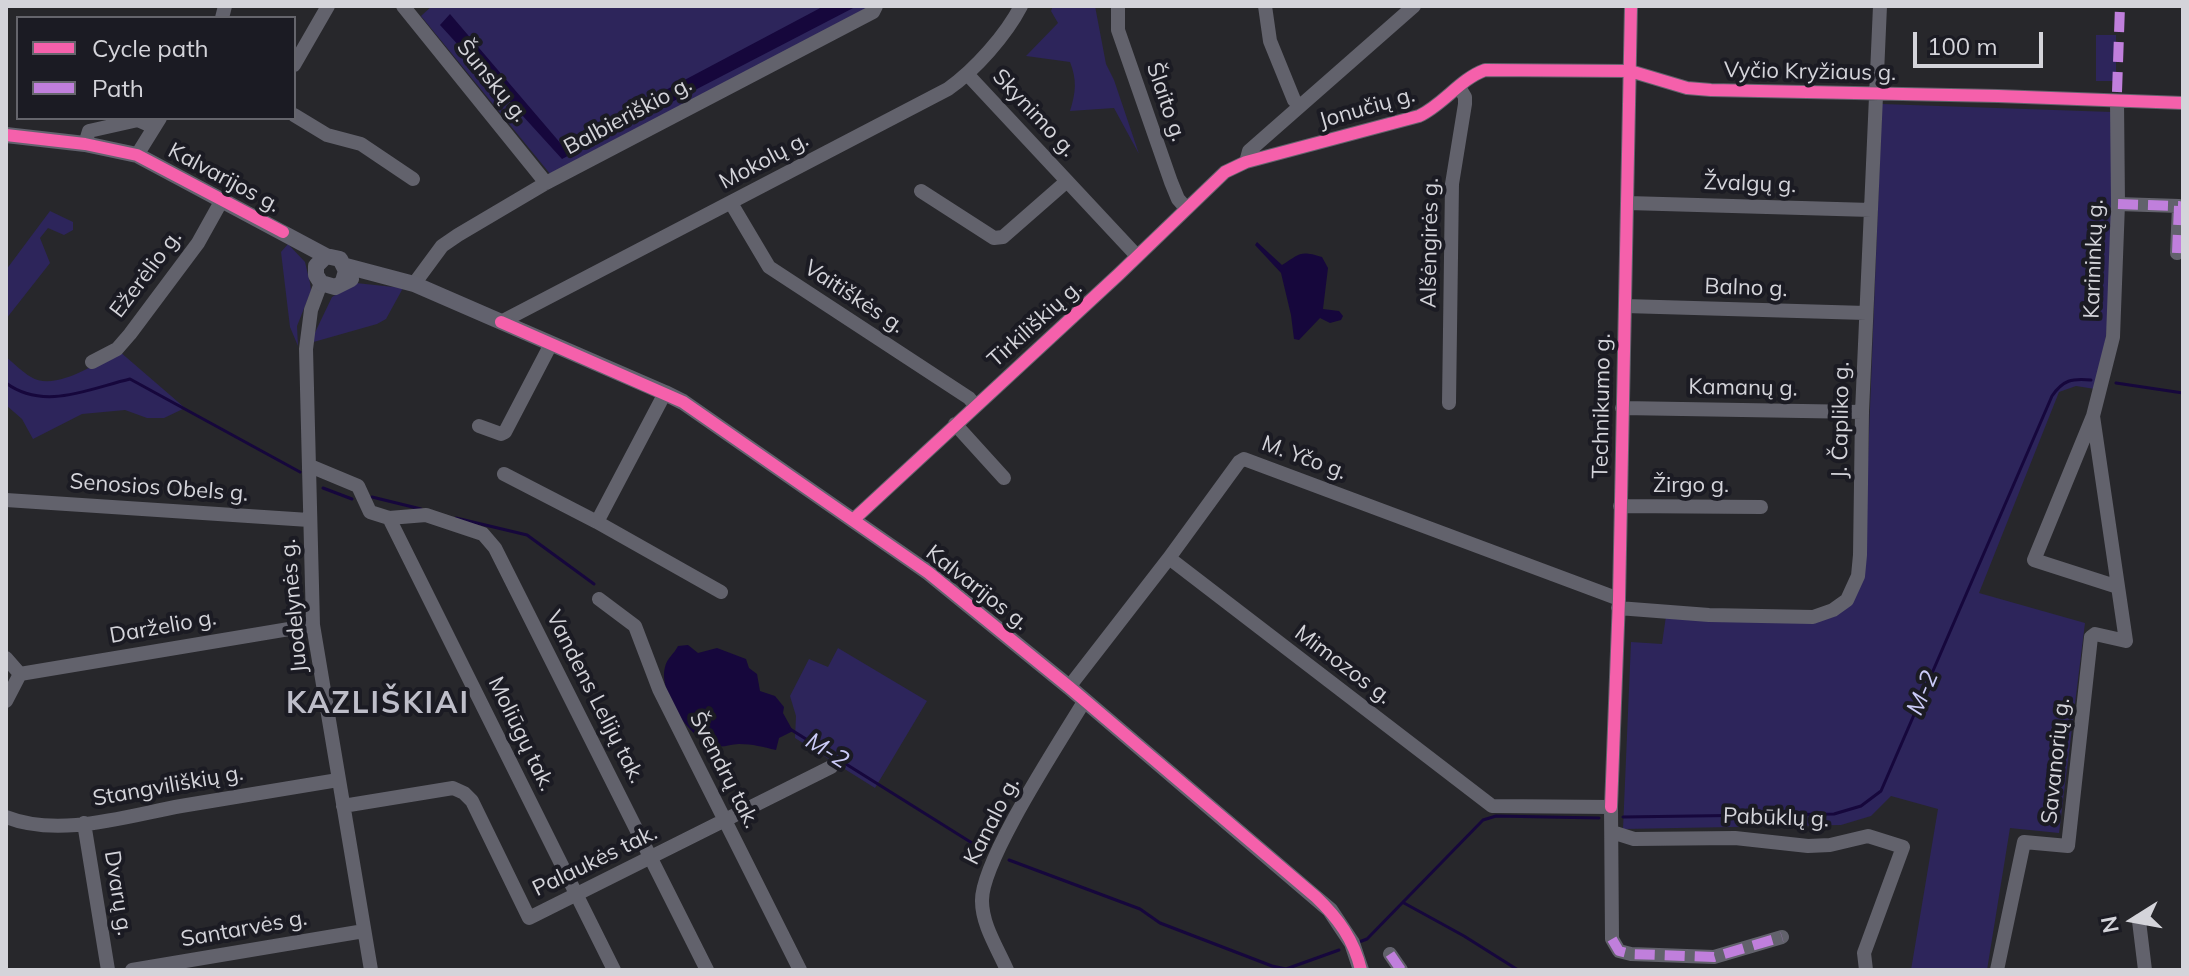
<!DOCTYPE html>
<html>
<head>
<meta charset="utf-8">
<style>
	body { margin:0 }
	#map { position:relative; width:2189px; height:976px; overflow:hidden; background:#27272b; font-family:Mulish,sans-serif }
	canvas { display:block }
	.frame { position:absolute; inset:0; border:8px solid #d4d4da; pointer-events:none }
	.legend { position:absolute; left:16px; top:16px; width:280px; height:104px; box-sizing:border-box; background:#1b1b23; border:2px solid #65656c; margin:0; padding:10px 14px; list-style:none; font-size:24px; color:#d4d4da }
	.legend li { display:flex; align-items:center; gap:16px; height:40px }
	.legend b { width:40px; border:2px solid #65656c }
	.north { position:absolute; left:2093px; top:880px; width:80px; height:80px; -webkit-text-stroke:6px #1b1b23; paint-order:stroke; rotate:259deg; font-size:22px; font-weight:700; line-height:32px; text-align:center; color:#d4d4da }
	.north::after { content:''; display:block; margin:auto; width:28px; height:36px; background:#d4d4da; clip-path:polygon(50% 0,100% 100%,50% 72%,0 100%) }
	.scale { position:absolute; left:1913px; top:32px; width:130px; height:36px; box-sizing:border-box; border:4px solid #d4d4da; border-top:0; padding-left:10px; font-size:24px; line-height:28px; white-space:nowrap; color:#d4d4da; -webkit-text-stroke:6px #1b1b23; paint-order:stroke }
</style>
</head>
<body>
<div id="map">
<canvas width="2189" height="976"></canvas>
<div class="frame"></div>
<ul class="legend">
<li><b style="height:10px;background:#f560ab"></b>Cycle path</li>
<li><b style="height:10px;background:#c07fdc"></b>Path</li>
</ul>
<div class="north">N</div>
<div class="scale">100 m</div>
</div>
<script>
const context = document.querySelector('canvas').getContext('2d');
context.lineJoin = 'round';
function paint(path, color) { context.fillStyle = color; context.fill(path, 'evenodd'); }
function strokePath(path, color, width, dash) { context.strokeStyle = color; context.lineWidth = width; context.lineCap = dash ? 'butt' : 'round'; context.setLineDash(dash || []); context.stroke(path); }
function label(font, color, halo, rows, align = 'center') {
  context.font = font + ' Mulish,sans-serif'; context.lineWidth = 8; context.setLineDash([]); context.textBaseline = 'middle'; context.strokeStyle = halo; context.fillStyle = color; for (const [text, x, y, turn = 0] of rows) {
    context.save(); context.translate(x, y); context.rotate((+turn || 0) * Math.PI / 180); context.textAlign = isNaN(turn) ? turn : align; if (halo) context.strokeText(text, 0, 0); context.fillText(text, 0, 0); context.restore();
  }
}
paint(new Path2D(`
	M432 6H871L551 175 421 16Z
	M1053 6H1095L1106 64 1114 80 1139 154 1114 108 1070 111C1076 92 1077 80 1070 62L1026 56 1058 23 1051 11Z
	M2096 35H2116V81H2096Z
	M1882 104 2112 112C2111 203 2120 300 2095 389L2076 386 2059 392 1979 593 2085 623 2059 833 2010 828 1987 970H1911L1938 809 1891 796 1871 816 1841 825 1623 829 1631 642 1662 644 1666 616 1829 617 1864 561Z
	M50 211 73 222V230L64 235 48 228 40 238 50 263 6 319V270Z
	M288 244 305 262 310 283 311 291 297 326 298 346 290 327 281 252Z
	M356 283 403 288 386 319 377 324 310 343 332 297Z
	M119 351 185 408 164 418H147L125 410 82 414 33 439 22 419 6 405V357C14 363 22 372 31 377 55 392 97 363 119 351Z
	M838 648 927 701 875 788 795 738 796 716 790 696 809 659 828 667Z`), '#2d255b');
paint(new Path2D(`
	M824 6H857L562 159 440 25 450 14 562 145Z
	M1257 242 1282 265C1300 254 1299 250 1322 257L1328 268 1323 309 1339 311 1343 316 1341 320 1330 323 1320 318 1299 340 1294 339 1291 315 1281 273 1255 245Z
	M688 645 698 653 717 648 746 659 749 668 757 674 760 691 775 696 784 707 783 713 793 731 779 738 776 750C763 747 753 744 739 744 730 744 724 748 715 746 690 740 658 692 665 667 667 658 674 654 678 646Z`), '#16073c');
strokePath(new Path2D(`
	M6 383C44 411 88 389 130 379L300 472
	M2116 383 2183 393
	M323 488 352 499
	M372 497 421 509
	M456 518 527 535 594 584
	M790 729 980 848
	M1623 817 1834 814 1861 806 1881 791 2052 396C2063 380 2072 378 2091 380
	M1009 860 1140 909 1160 923 1272 966 1286 969 1339 950
	M1404 903 1464 936 1518 970
	M1359 942 1367 939 1483 820 1496 816 1599 818`), '#16073c', 3);
strokePath(new Path2D(`
	M403 6 546 183
	M1118 6V30L1171 182 1178 199 1186 208
	M1265 6 1270 41 1294 100 1299 105
	M1631 6 1619 599 1611 807 1612 939 1619 951 1631 954 1714 957 1782 937
	M222 18 225 6
	M294 65 328 6
	M968 75 1137 256
	M2117 101 2118 204 2113 337 2093 416 2034 560 2118 587
	M294 115 327 135 361 144 413 179
	M85 144 89 131 138 120 154 127
	M137 155 160 118
	M1246 162 1249 151 1414 6
	M921 191 994 238 1003 237 1067 181
	M731 203 769 267 969 398 975 405
	M1628 203 1871 210
	M2118 204 2179 206 2177 253
	M321 283 311 310 306 349 313 625 371 970
	M414 284 442 246 458 235 546 183 873 12 876 6
	M1625 306 1866 313
	M501 322 948 89C975 70 1006 35 1021 6
	M92 362 117 349 130 334 198 243 222 200
	M1449 403 1452 184 1465 104V97L1459 87
	M1622 408 1862 412
	M955 424 1004 478
	M479 426 501 434 505 432 551 344
	M310 466 358 486 370 512 389 518 426 515 483 534 495 548 707 970
	M504 474 597 522 721 592
	M6 500 309 520
	M1620 506 1761 507
	M389 518 614 970
	M853 520 1119 274 1225 172 1246 162 1419 116C1443 105 1460 79 1485 70L1630 71 1687 88 1711 90 1998 96 2183 103
	M597 522 665 393
	M1169 558 1492 806 1611 807
	M599 599 635 626 659 689 800 970
	M1618 608 1709 615 1813 617 1833 610 1847 600 1858 576 1860 555 1862 412 1880 6
	M6 658 20 674 313 625
	M1069 687 1169 558 1239 462 1244 459 1619 599
	M6 701 20 674
	M343 806 453 788 464 793 472 801 529 918 831 767
	M6 817C59 838 127 816 181 806 233 797 286 789 338 780
	M84 823 108 970
	M1612 832 1634 839 1735 838 1808 846 1830 845 1868 836 1903 847 1864 953 1866 970
	M2139 921 2145 970
	M1390 954 1401 970
	M132 970 364 931
	M1007 970C998 949 982 925 982 901 981 861 1061 740 1085 700
	M1997 970 2024 842 2068 846 2091 637 2095 634 2126 641 2093 416`), '#62626c', 14);
strokePath(new Path2D(`
	M6 135 85 144 137 155 326 256 340 259 346 271 343 281
	M326 256 316 266V275L321 283 335 287 351 279
	M346 266 414 284 665 393 683 402 929 573 1069 687 1330 910 1352 943 1361 970`), '#62626e', 16);
strokePath(new Path2D(`
	M2117 92 2120 6
	M2118 204 2179 206 2177 253
	M1612 939 1619 951 1631 954 1714 957 1782 937
	M1390 954 1401 970`), '#c07fdc', 10, [20, 10]);
strokePath(new Path2D(`
	M6 135 85 144 137 155 283 232
	M501 322 683 402 929 573 1069 687 1316 897C1338 918 1354 940 1361 970
	M853 520 1119 274 1225 172 1246 162 1419 116C1443 105 1460 79 1485 70L1630 71 1687 88 1711 90 1998 96 2183 103
	M1611 807 1619 599 1631 6`), '#f560ab', 12);
label('22px', '#d4d4da', '#1b1b23', [
	["Vyčio Kryžiaus g.",1810,72,1],
	["Šunskų g.",492,81,51],
	["Šlaito g.",1166,102,71],
	["Jonučių g.",1367,108,-16],
	["Skynimo g.",1034,113,47],
	["Balbieriškio g.",628,116,-28],
	["Mokolų g.",764,161,-28],
	["Kalvarijos g.",224,178,28],
	["Žvalgų g.",1750,184,2],
	["Alšėngirės g.",1430,243,-89],
	["Karininkų g.",2094,259,-88],
	["Ežerėlio g.",146,274,-53],
	["Balno g.",1746,288,2],
	["Vaitiškės g.",854,297,33],
	["Tirkiliškių g.",1035,324,-42],
	["Kamanų g.",1743,388,1],
	["Technikumo g.",1602,406,-89],
	["J. Čapliko g.",1841,420,-89],
	["M. Yčo g.",1304,458,20],
	["Žirgo g.",1691,485],
	["Senosios Obels g.",159,488,4],
	["Kalvarijos g.",977,588,38],
	["Juodelynės g.",294,606,-95],
	["Darželio g.",163,627,-10],
	["Mimozos g.",1343,665,37],
	["Vandens Lelijų tak.",595,697,63],
	["Moliūgų tak.",521,734,64],
	["Savanorių g.",2056,761,-84],
	["Švendrų tak.",724,770,63],
	["Stangviliškių g.",168,786,-10],
	["Pabūklų g.",1776,818,2],
	["Kanalo g.",992,821,-63],
	["Palaukės tak.",595,861,-26],
	["Dvarų g.",118,893,81],
	["Santarvės g.",244,929,-10]
]);
label('italic 24px', '#cbcbf8', '#1b1b23', [
	["M-2",1923,693,-67],
	["M-2",827,751,32]
]);
context.letterSpacing = '2px';
label('bold 30px', '#bebec9', '#1b1b23', [
	["KAZLIŠKIAI",378,704]
]);
context.letterSpacing = '0px';
</script>
</body>
</html>
